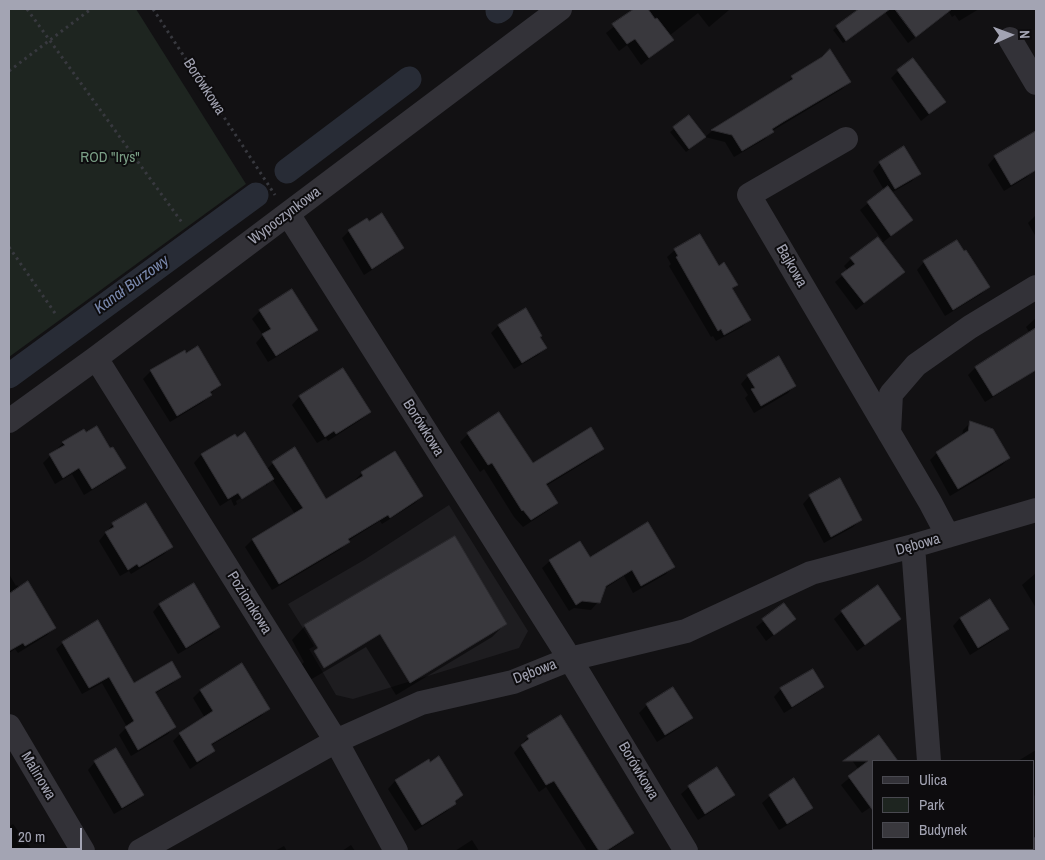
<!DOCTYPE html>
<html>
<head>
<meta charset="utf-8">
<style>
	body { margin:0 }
	#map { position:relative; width:1045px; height:860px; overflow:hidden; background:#121113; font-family:"Archivo Narrow",sans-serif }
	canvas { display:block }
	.frame { position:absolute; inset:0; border:10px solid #a3a4b3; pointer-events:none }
	.legend { position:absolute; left:872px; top:760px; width:162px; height:90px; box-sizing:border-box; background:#0d0c0e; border:1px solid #494950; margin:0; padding:6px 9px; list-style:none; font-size:15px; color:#a3a4b3 }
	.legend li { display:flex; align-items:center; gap:10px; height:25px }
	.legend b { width:25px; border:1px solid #494950 }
	.north { position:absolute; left:985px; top:10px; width:50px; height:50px; -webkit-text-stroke:4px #0d0c0e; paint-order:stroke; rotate:88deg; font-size:14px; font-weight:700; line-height:20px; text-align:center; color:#a3a4b3 }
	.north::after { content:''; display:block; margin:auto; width:18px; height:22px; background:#a3a4b3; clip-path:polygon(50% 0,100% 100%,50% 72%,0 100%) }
	.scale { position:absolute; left:10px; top:828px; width:72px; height:22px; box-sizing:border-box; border:2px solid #a3a4b3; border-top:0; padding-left:6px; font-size:15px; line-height:18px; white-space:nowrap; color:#a3a4b3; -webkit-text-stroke:4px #0d0c0e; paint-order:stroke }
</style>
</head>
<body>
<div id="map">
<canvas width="1045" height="860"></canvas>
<div class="frame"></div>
<ul class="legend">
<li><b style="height:6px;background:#333238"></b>Ulica</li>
<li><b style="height:14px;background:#1e2520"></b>Park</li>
<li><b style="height:14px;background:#39383d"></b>Budynek</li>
</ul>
<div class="north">N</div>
<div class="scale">20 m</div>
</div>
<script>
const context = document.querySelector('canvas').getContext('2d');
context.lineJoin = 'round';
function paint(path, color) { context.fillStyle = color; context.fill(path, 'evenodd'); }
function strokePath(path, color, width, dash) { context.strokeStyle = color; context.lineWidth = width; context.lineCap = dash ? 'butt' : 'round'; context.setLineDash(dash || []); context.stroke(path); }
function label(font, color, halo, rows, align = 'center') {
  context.font = font + ' "Archivo Narrow",sans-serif'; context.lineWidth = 4; context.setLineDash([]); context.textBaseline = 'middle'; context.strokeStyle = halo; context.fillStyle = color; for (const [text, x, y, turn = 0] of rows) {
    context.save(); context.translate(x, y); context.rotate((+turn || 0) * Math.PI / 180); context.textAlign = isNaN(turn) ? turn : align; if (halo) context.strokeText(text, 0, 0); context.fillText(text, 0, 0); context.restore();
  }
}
paint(new Path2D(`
	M449 505 528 631 519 648 353 699 336 695 309 649 314 646 288 604 364 560Z`), '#1e1d20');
paint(new Path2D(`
	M9 9H136L246 184 9 357Z`), '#1e2520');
paint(new Path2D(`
	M636 9H646L648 11 650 9 729 10 709 27 698 13 669 36 672 40 641 65 627 45 619 51 606 33Z
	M888 9 921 10 979 9 959 21 955 15 952 17 949 12 908 43 885 12Z
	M857 12 863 28 843 43 833 30Z
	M898 71 944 102 921 121 891 78Z
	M792 77 849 82 842 89 772 131 765 139 734 157 725 142 705 137 712 131 785 85Z
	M689 117 701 140 686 152 670 132Z
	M1030 136 1036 147V167L1027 177 1004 191 988 165 995 157Z
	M880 163 919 173 912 181 891 193 911 220 882 243 904 271 856 310 835 282 848 271 844 266 851 259 883 241 860 210 884 190 873 171Z
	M1036 215V237L1028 223Z
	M349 231 402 248 395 255 364 275 342 238Z
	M675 250 718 267 736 285 731 289 749 320 742 327 716 341 713 336 711 337 669 266 671 264 667 257Z
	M924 262 988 287 981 294 945 316 917 270Z
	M292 291 316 329 309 337 268 362 256 343 263 335 252 319 260 311Z
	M1036 318V343L1026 327Z
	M498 326 545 348 538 355 514 369 491 333Z
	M184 351 220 385 210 394V395L203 402 170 422 143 379 151 371Z
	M975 368 1024 376 1016 383 985 402 968 375Z
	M342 370 369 412 362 419 328 441 326 438 317 443 292 405 299 397Z
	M748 376 795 385 788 393 754 413 745 398 748 395 741 384Z
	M499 414 532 465 602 448 595 456 546 486 556 503 549 510 523 527 514 517 484 469 480 472 460 442 468 434Z
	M970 423 1009 458 1002 465 950 496 930 460 937 453 962 437 963 430Z
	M235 435 267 469 273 463 326 500 356 482 355 480 362 473 394 453 422 496 415 503 382 524 380 521 348 541 341 549 272 590 245 547 252 540 295 514 272 479 266 486V483L236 501 237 504 266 486 234 506 231 499 220 506 194 463 201 455Z
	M63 443 110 450 125 468 117 475 84 495 72 474 55 484 43 463Z
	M810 496 860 520 853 527 824 543 803 504Z
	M113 524 171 547 164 554 131 574 129 571 120 576 99 541Z
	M589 559 673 566 666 574 633 593 624 576 604 589 598 602 591 610 574 608 569 611 542 568 550 561Z
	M1036 573V608L1022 585Z
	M9 574 16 586 17 585 54 628 47 635 18 653 15 649 9 653Z
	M160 604 219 627 212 634 178 654 153 612Z
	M784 605 794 619 766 641 756 627Z
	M842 612 900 619 892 626 857 651 834 619Z
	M960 618 1008 629 1000 636 970 655 953 626Z
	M505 624 492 637 396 695 366 647 310 680 301 665 304 662 292 640 305 626Z
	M63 643 134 685 179 676 173 683 154 694 174 727 168 734 131 756 119 735 127 727 102 683 82 694 56 649Z
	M242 665 268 709 261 716 210 746 213 750 206 758 190 769 173 741 180 734 205 718 193 698 200 691Z
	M823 687 815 694 784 713 774 697 781 689Z
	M673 688 691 718 684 725 657 742 639 713 647 705Z
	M560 717 633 833 625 840 608 851H587L546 787 539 792 514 753 528 737Z
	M878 737 897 761H874V805L862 813 841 785 859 770 851 759Z
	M1036 750V794L1034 796V761H1018Z
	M428 761 462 795 447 811 415 831 388 789 395 781Z
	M95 762 143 795 135 802 114 814 88 770Z
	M689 787 733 795 726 802 698 820 681 794Z
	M770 796 811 808 804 815 779 830 762 803Z
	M13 824 33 851H9V827Z
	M472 840 479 851H455Z
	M351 845 355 851H342Z
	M284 846 287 851H275Z`), '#0007');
strokePath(new Path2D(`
	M498 11 501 9
	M287 171 409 79
	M9 376 256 195`), '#282c36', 25);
const building = new Path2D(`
	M634 9H648L655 19 657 18 674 40 649 58 635 39 627 44 612 24Z
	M859 9H890L846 41 836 26Z
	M895 9H952L916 37Z
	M830 49 851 82 783 122 772 129 774 132 742 151 732 135 711 130 793 79 791 76 822 57Z
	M913 58 946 102 929 114 897 70Z
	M689 115 706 137 689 149 673 127Z
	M1036 131V170L1011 185 994 156Z
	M904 146 921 174 895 189 879 162Z
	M888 186 913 220 891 236 867 202Z
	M382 213 404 248 372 269 348 230 367 218 369 221Z
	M700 234 719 266 724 262 738 285 732 288 751 320 724 335 721 329 718 331 676 257 678 256 674 249Z
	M878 237 905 272 864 303 841 274 855 264 850 258Z
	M957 240 964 251 966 250 990 287 953 310 923 261Z
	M292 289 318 330 276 356 262 334 271 329 259 310Z
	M526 308 542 336 540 337 547 348 522 363 498 325Z
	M1036 328V370L993 396 975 367Z
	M198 346 221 385 210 392 212 395 177 416 150 370 185 350 186 353Z
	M779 356 796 386 761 406 751 389 755 388 747 375Z
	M343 368 371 412 336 434 334 431 325 437 299 396Z
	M499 412 533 463 591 427 604 449 546 484 558 503 531 520 523 510 522 511 492 463 488 465 467 433Z
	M970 421 993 429 1010 458 958 489 936 452 968 431Z
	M97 426 110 448 113 447 126 468 92 489 79 468 63 478 49 454 65 445 62 442 84 429 86 432Z
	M245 432 274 479 242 499 238 493 228 499 201 454 235 434 237 437Z
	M295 447 326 499 363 476 361 472 395 451 423 496 390 518 388 515 348 539 350 542 279 584 252 539 303 508 272 462Z
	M840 478 862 520 831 537 809 495Z
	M146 503 173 547 139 567 137 564 128 570 105 532 114 527 112 523Z
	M648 522 675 567 641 586 632 570 606 586 600 603 582 601 576 605 549 560 580 541 590 557Z
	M455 536 507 624 410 683 380 634 324 668 314 651 318 648 304 625Z
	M28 581 56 628 25 646 23 643 9 651V594Z
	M194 583 220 627 186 648 159 604Z
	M878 585 901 619 865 645 841 611Z
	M990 599 1009 629 978 648 960 618Z
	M784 603 796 619 774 635 762 619Z
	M98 620 134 683 172 661 181 677 155 692 176 727 138 750 125 727 134 721 109 677 89 688 62 642Z
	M242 663 270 709 211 744 215 751 197 762 179 733 213 711 200 690Z
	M813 669 824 687 792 707 780 688Z
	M673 687 693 718 665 735 646 704Z
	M561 715 634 833 606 851H599L554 781 546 785 521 745 529 739 527 736Z
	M879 735 898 761H874V812L848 776 868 761H843Z
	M116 748 144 795 122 808 94 761Z
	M439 756 463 795 455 801 456 804 422 825 395 780 429 759 430 762Z
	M717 767 735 795 705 814 688 786Z
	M794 778 813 808 787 824 769 795Z`);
paint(building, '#39383d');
strokePath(building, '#2c2b2f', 1);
strokePath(new Path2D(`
	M27 9 183 224
	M153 9 275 195
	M9 71 91 9
	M9 247 57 316`), '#38393f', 3, [2.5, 4]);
strokePath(new Path2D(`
	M1010 39 1036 83
	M846 139 749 195 930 502 948 536
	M288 214 570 659 686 851
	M96 358 336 741 396 851
	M9 421 96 358 560 9
	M889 433 891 394 916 365 970 327 1036 287
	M913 546 929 761
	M9 726 83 851
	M937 849V851
	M140 851 336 741 421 703 513 682 570 659 686 631 811 573 913 546 1036 510
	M1027 851 1032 849`), '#333238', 24);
label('15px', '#a3a4b3', '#0d0c0e', [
	["Borówkowa",204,87,57],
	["Wypoczynkowa",285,216,-37],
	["Bajkowa",791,266,60],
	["Borówkowa",423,428,58],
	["Dębowa",918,545,-16],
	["Poziomkowa",249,603,58],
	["Dębowa",535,672,-21],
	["Borówkowa",638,771,59],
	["Malinowa",38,776,59]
]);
label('15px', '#7a9e85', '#0d0c0e', [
	["ROD \"Irys\"",110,158]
]);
label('italic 16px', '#7a89ae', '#0d0c0e', [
	["Kanał Burzowy",132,285,-36]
]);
</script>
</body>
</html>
